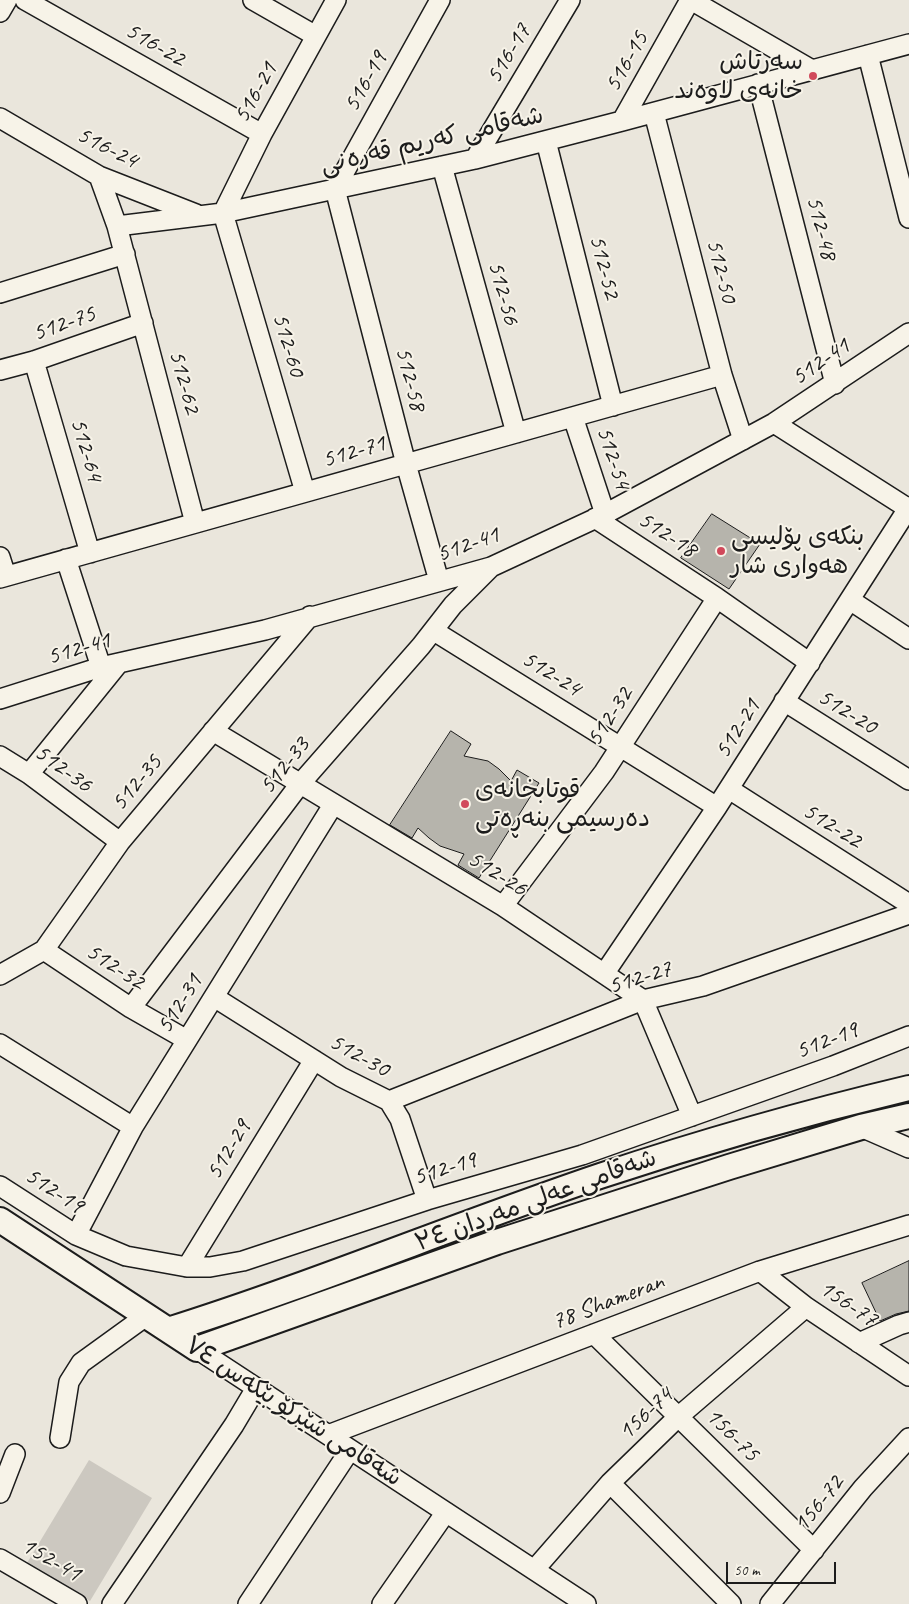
<!DOCTYPE html>
<html>
<head>
<meta charset="utf-8">
<style>
	body { margin:0 }
	#map { position:relative; width:909px; height:1604px; overflow:hidden; background:#eae6dc; font-family:Caveat,sans-serif }
	canvas { display:block }
	.scale { position:absolute; left:726px; top:1562px; width:110px; height:22px; box-sizing:border-box; border:2px solid #1c1c1c; border-top:0; padding-left:6px; font-size:15px; line-height:18px; white-space:nowrap; color:#1c1c1c; -webkit-text-stroke:4px #f7f3e8; paint-order:stroke }
</style>
</head>
<body>
<div id="map">
<canvas width="909" height="1604"></canvas>
<div class="scale">50 m</div>
</div>
<script>
const context = document.querySelector('canvas').getContext('2d');
context.lineJoin = 'round';
function paint(path, color) { context.fillStyle = color; context.fill(path, 'evenodd'); }
function strokePath(path, color, width, dash) { context.strokeStyle = color; context.lineWidth = width; context.lineCap = dash ? 'butt' : 'round'; context.setLineDash(dash || []); context.stroke(path); }
function label(font, color, halo, rows, align = 'center') {
  context.font = font + ' Caveat,"Playpen Sans Arabic",sans-serif'; context.lineWidth = 4; context.setLineDash([]); context.textBaseline = 'middle'; context.strokeStyle = halo; context.fillStyle = color; for (const [text, x, y, turn = 0] of rows) {
    context.save(); context.translate(x, y); context.rotate((+turn || 0) * Math.PI / 180); context.textAlign = isNaN(turn) ? turn : align; if (halo) context.strokeText(text, 0, 0); context.fillText(text, 0, 0); context.restore();
  }
}
paint(new Path2D(`
	M89 1460 152 1498 90 1601 27 1563Z`), '#ccc8c0');
const building = new Path2D(`
	M712 514 760 544 729 589 681 558Z
	M451 731 471 744 464 756 488 761 499 769 511 781 517 770 539 783 479 878 458 865 464 854 440 846 429 838 418 828 412 838 390 825Z
	M909 1261V1311L896 1314 880 1321 862 1283Z`);
paint(building, '#b6b4ac');
strokePath(building, '#1c1c1c', 1);
const minor = new Path2D(`
	M25 0 262 134
	M253 0 316 36
	M691 0 812 70
	M0 12 7 0
	M868 55 909 218
	M758 84 835 384
	M654 113 722 375 743 440
	M0 118 99 176 196 214
	M622 121 690 0
	M546 141 613 406
	M475 159 570 0
	M442 166 516 433
	M99 176 117 226 195 523
	M117 226 223 213 475 159 622 121 909 44
	M0 293 125 254
	M34 361 90 553
	M0 370 34 361 143 323
	M573 417 605 514
	M774 423 909 509
	M305 492 223 213 262 134 336 0
	M595 518 717 598 810 663
	M0 557 6 576
	M66 559 101 667
	M0 578 722 375
	M439 581 406 464 335 189 440 0
	M850 600 909 639
	M434 631 717 807
	M0 699 101 667 265 630 491 567 605 514 774 423 909 333
	M784 701 909 780
	M213 731 503 906 643 1000 692 1116
	M0 756 29 774 120 842
	M29 774 118 664
	M729 789 909 904
	M503 906 604 772 717 598
	M44 950 131 1008 187 1040
	M604 974 717 807 909 507
	M0 975 44 950 120 842 310 616
	M214 997 341 1077 389 1101 400 1119 427 1200
	M131 1008 300 784 421 646 453 605 490 568
	M0 1044 133 1127
	M389 1101 643 1000 703 986 909 914
	M861 1127 909 1148
	M0 1186 76 1235 126 1256 187 1267H210L243 1261 427 1200 582 1155 833 1066 909 1036
	M76 1235 133 1127 333 805
	M187 1267 314 1060
	M760 1271 806 1307 909 1376
	M594 1334 814 1550
	M859 1343 899 1325 909 1322
	M197 1349 586 1604
	M328 1435 760 1271 909 1225
	M60 1438 69 1382 81 1363 146 1316
	M610 1483 731 1604
	M0 1493 15 1454
	M0 1559 77 1604
	M534 1570 610 1483 678 1417 806 1307
	M112 1604 234 1425 256 1388
	M248 1604 350 1450
	M382 1604 446 1512
	M770 1604 863 1488 909 1438`);
const major = new Path2D(`
	M0 1220 197 1349 497 1242 729 1167 861 1127 909 1116
	M168 1330C314 1284 455 1225 600 1176 702 1142 804 1113 909 1088`);
strokePath(minor, '#1c1c1c', 22);
strokePath(major, '#1c1c1c', 28);
strokePath(minor, '#f7f3e8', 19);
strokePath(major, '#f7f3e8', 24);
for (const [x, y, r, color] of [
	[813,76,5,"#d1495b"],
	[721,551,5,"#d1495b"],
	[465,804,5,"#d1495b"]
]) { const dot = new Path2D(); dot.arc(x, y, r, 0, 2 * Math.PI); context.fillStyle = color; context.fill(dot); strokePath(dot, '#f7f3e8', 2); }
label('25px', '#1c1c1c', '#f7f3e8', [
	["516-22",155,45,30],
	["516-17",509,54,-59],
	["516-15",627,62,-61],
	["516-19",366,82,-61],
	["516-21",256,93,-61],
	["شەقامی کەریم قەرەنی",432,141,-13],
	["516-24",107,148,27],
	["512-48",821,228,76],
	["512-52",604,267,76],
	["512-50",721,271,76],
	["512-56",503,293,75],
	["512-75",64,324,-19],
	["512-60",288,345,74],
	["512-41",821,362,-34],
	["512-58",410,379,76],
	["512-62",184,382,75],
	["512-64",86,450,74],
	["512-71",354,452,-16],
	["512-54",613,458,72],
	["512-18",667,535,33],
	["512-41",468,545,-19],
	["512-41",79,649,-16],
	["512-24",551,674,32],
	["512-20",847,712,32],
	["512-32",610,717,-57],
	["512-21",738,729,-58],
	["512-33",285,766,-51],
	["512-36",63,769,36],
	["512-35",137,783,-50],
	["512-22",832,826,32],
	["512-26",497,874,32],
	["512-32",115,967,33],
	["512-27",640,978,-17],
	["512-31",180,1004,-58],
	["512-19",827,1041,-21],
	["512-30",359,1056,29],
	["512-29",229,1150,-59],
	["512-19",445,1169,-17],
	["512-19",54,1191,33],
	["شەقامی عەلی مەردان ٣٤",536,1201,-20],
	["78 Shameran",608,1302,-21],
	["156-77",848,1304,34],
	["شەقامی شێرکۆ بێکەس ٧٤",293,1412,33],
	["156-74",646,1414,-43],
	["156-75",732,1435,45],
	["156-72",819,1504,-51],
	["152-41",51,1560,30]
]);
label('25px', '#1c1c1c', '#f7f3e8', [
	["سەرتاش",803,62,"right"],
	["خانەی لاوەند",803,91,"right"],
	["بنکەی پۆلیسی",731,537],
	["هەواری شار",731,566],
	["قوتابخانەی",475,790],
	["دەرسیمی بنەڕەتی",475,819]
], 'left');
</script>
</body>
</html>
